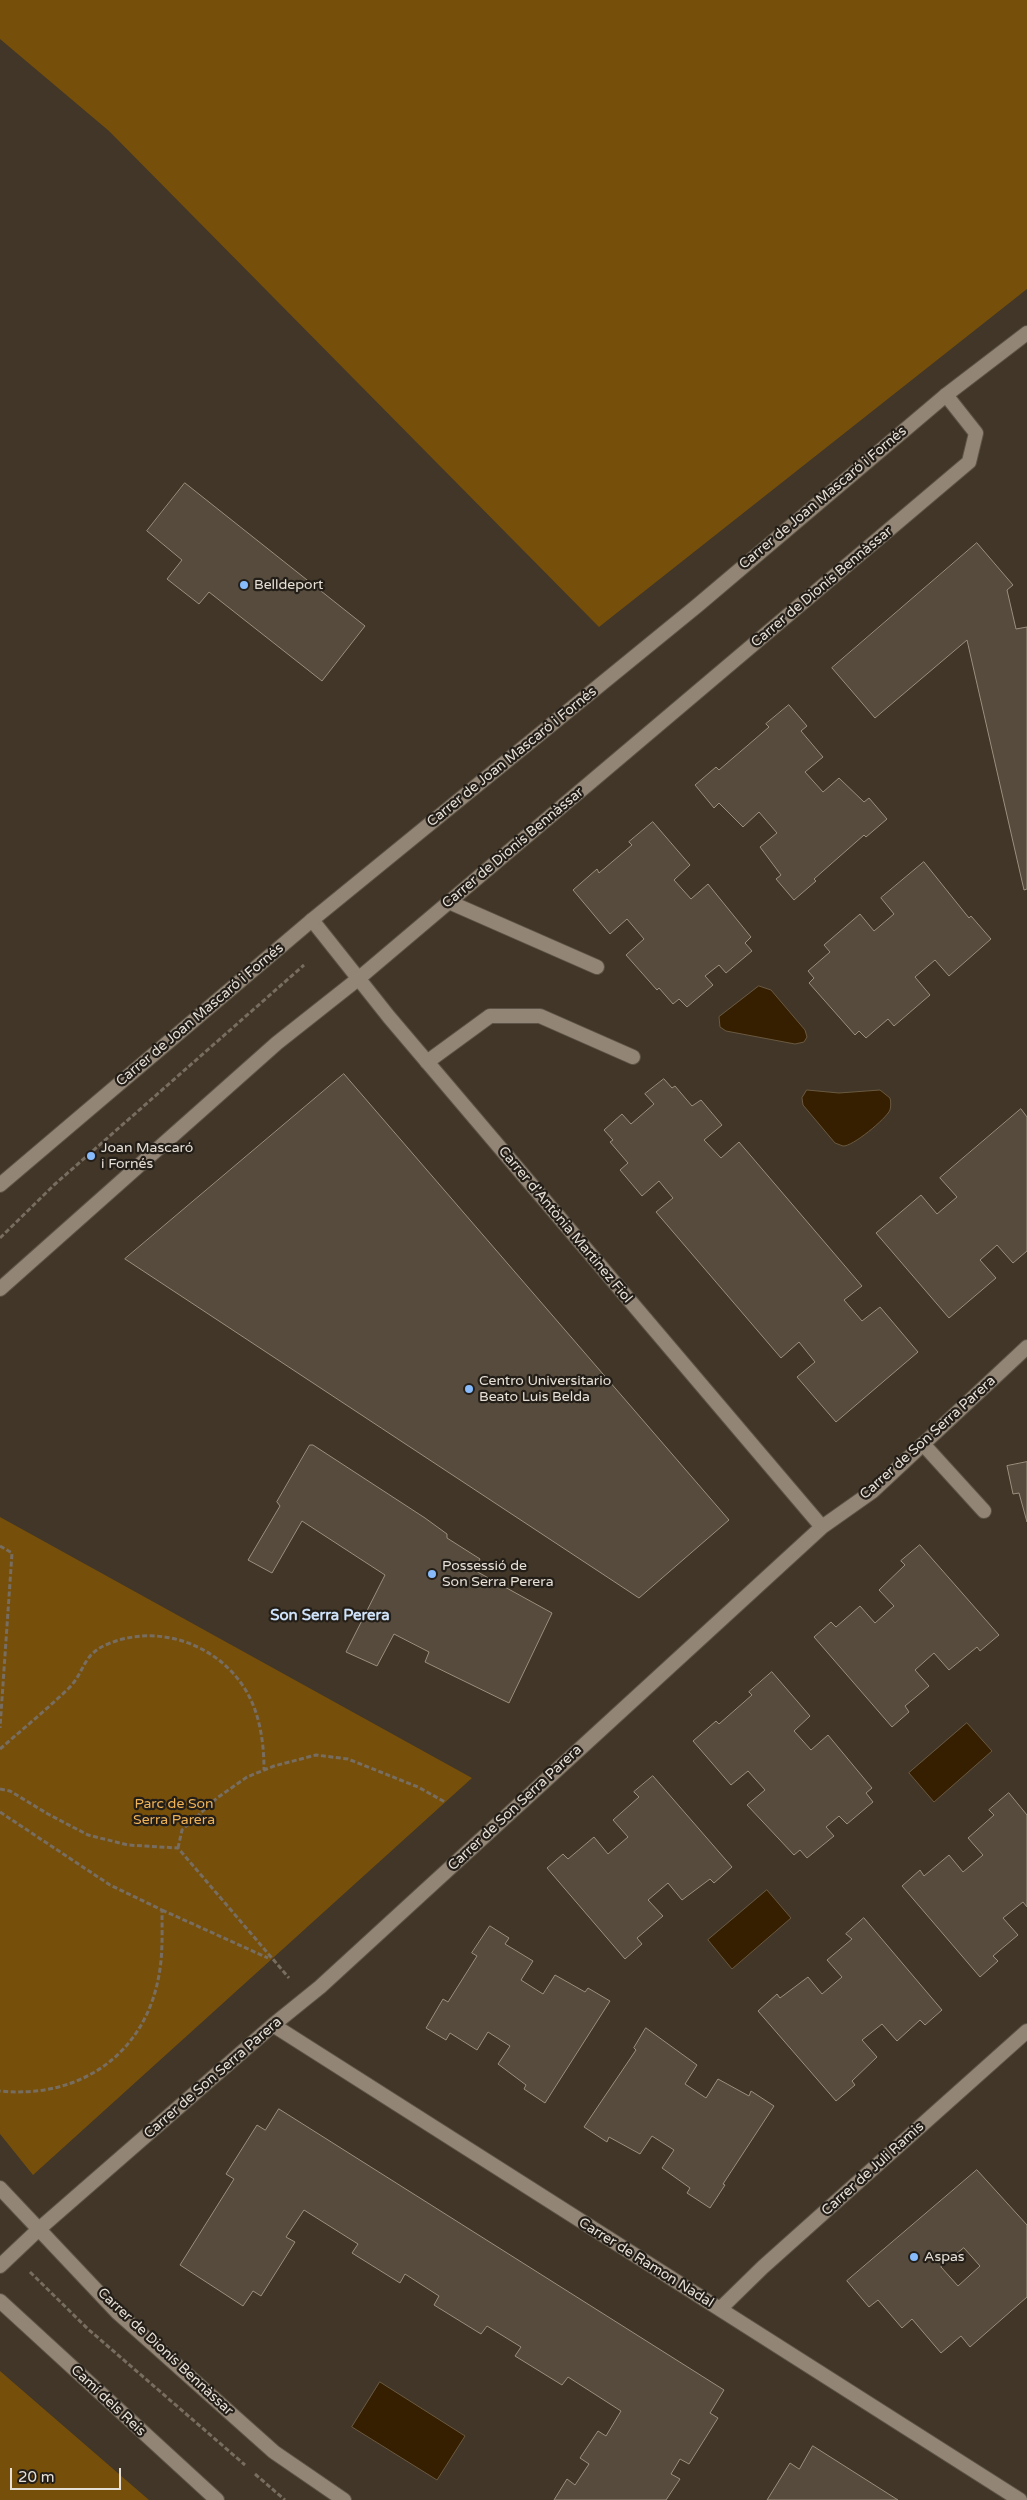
<!DOCTYPE html>
<html>
<head>
<meta charset="utf-8">
<style>
	body { margin:0 }
	#map { position:relative; width:1027px; height:2500px; overflow:hidden; background:#413627; font-family:"Varela Round",sans-serif }
	canvas { display:block }
	.scale { position:absolute; left:10px; top:2468px; width:111px; height:22px; box-sizing:border-box; border:2px solid #e7e0d7; border-top:0; padding-left:6px; font-size:15px; line-height:18px; white-space:nowrap; color:#e7e0d7; -webkit-text-stroke:4px #231e18; paint-order:stroke }
</style>
</head>
<body>
<div id="map">
<canvas width="1027" height="2500"></canvas>
<div class="scale">20 m</div>
</div>
<script>
const context = document.querySelector('canvas').getContext('2d');
context.lineJoin = 'round';
function paint(path, color) { context.fillStyle = color; context.fill(path, 'evenodd'); }
function strokePath(path, color, width, dash) { context.strokeStyle = color; context.lineWidth = width; context.lineCap = dash ? 'butt' : 'round'; context.setLineDash(dash || []); context.stroke(path); }
function label(font, color, halo, rows, align = 'center') {
  context.font = font + ' "Varela Round",sans-serif'; context.lineWidth = 4.5; context.setLineDash([]); context.textBaseline = 'middle'; context.strokeStyle = halo; context.fillStyle = color; for (const [text, x, y, turn = 0] of rows) {
    context.save(); context.translate(x, y); context.rotate((+turn || 0) * Math.PI / 180); context.textAlign = isNaN(turn) ? turn : align; if (halo) context.strokeText(text, 0, 0); context.fillText(text, 0, 0); context.restore();
  }
}
paint(new Path2D(`
	M0 0H1027V289L599 627 109 131 0 39Z
	M0 1517 472 1778 33 2175 0 2134Z
	M0 2371 149 2500H0Z`), '#764f0b');
const water = new Path2D(`
	M759 986 771 990 805 1030 807 1037 804 1042 795 1044 726 1031 720 1027 719 1017Z
	M807 1090 839 1093 880 1090 890 1098C891 1102 891 1106 890 1110 886 1119 852 1147 843 1146L835 1143 803 1105 802 1098Z
	M967 1723 992 1751 934 1802 909 1773Z
	M767 1890 791 1918 732 1969 708 1940Z
	M380 2382 465 2436 437 2480 352 2427Z`);
paint(water, '#351f00');
strokePath(water, '#6a5940', 1);
const building = new Path2D(`
	M185 483 365 626 322 681 209 592 199 604 167 579 182 560 147 531Z
	M977 543 1013 585 1007 590 1016 629 1027 627V889L1024 890 967 640 875 718 832 668Z
	M789 705 807 726 801 731 823 757 805 772 823 792 839 778 864 802 869 798 887 819 866 837 864 835 814 879 816 881 794 900 776 879 781 875 760 847 777 833 759 812 743 827 719 803 714 808 695 785 716 767 719 770 769 727 766 724Z
	M653 822 690 865 674 880 691 899 708 884 751 937 745 943 752 951 726 973 719 965 705 976 713 985 687 1007 679 999 673 1004 659 988 657 990 626 955 644 939 627 919 610 934 573 890 597 869 599 873 632 845 629 842Z
	M924 862 969 918 971 916 991 939 949 976 935 960 915 977 930 995 894 1026 888 1019 866 1038 859 1031 855 1035 809 983 814 978 808 971 830 952 824 945 860 914 874 931 894 914 881 898Z
	M344 1074 729 1520 639 1598 125 1259Z
	M664 1079 672 1088 675 1086 692 1106 701 1100 722 1125 704 1140 721 1158 739 1142 862 1286 844 1300 862 1321 880 1307 918 1352 836 1422 797 1377 815 1362 799 1342 781 1358 656 1212 673 1198 659 1181 642 1196 620 1170 628 1163 610 1142 613 1140 604 1130 622 1114 631 1124 654 1104 645 1094Z
	M1021 1109 1027 1117V1251L1013 1263 997 1245 980 1260 996 1278 949 1318 876 1233 921 1195 937 1214 957 1197 940 1178Z
	M310 1445H313L425 1518 447 1534V1538L480 1559 474 1570 552 1613 509 1703 425 1662 429 1652 394 1634 377 1666 346 1652 385 1575 302 1521 272 1573 248 1560 280 1506 277 1502Z
	M1027 1462V1522L1019 1493 1013 1494 1007 1466Z
	M920 1545 999 1635 980 1651 977 1647 949 1670 934 1653 915 1670 929 1686 905 1706 909 1712 892 1727 814 1637 831 1622 836 1627 860 1606 875 1623 894 1606 879 1590 905 1565 901 1561Z
	M772 1672 810 1716 794 1731 811 1750 828 1735 872 1788 866 1793 873 1802 847 1824 839 1816 826 1827 834 1836 807 1858 800 1850 794 1855 747 1805 765 1790 748 1771 731 1785 693 1741 716 1721 719 1724 752 1695 749 1692Z
	M653 1776 732 1867 714 1883 710 1879 682 1900 668 1883 648 1900 663 1916 637 1938 642 1944 625 1959 547 1868 563 1854 568 1859 594 1837 608 1854 628 1837 613 1820 639 1797 634 1792Z
	M1009 1793 1027 1815V1907L1023 1902 1003 1918 1018 1935 993 1956 998 1961 980 1977 902 1886 920 1870 924 1876 949 1855 963 1872 983 1855 968 1838 994 1815 989 1810Z
	M864 1918 942 2010 925 2025 920 2020 897 2041 882 2024 862 2040 877 2057 852 2081 855 2085 836 2101 758 2011 777 1994 780 1998 808 1977 822 1994 842 1977 827 1960 852 1939 846 1934Z
	M490 1926 509 1938 505 1944 533 1961 521 1980 543 1994 555 1975 585 1992 588 1988 610 2001 545 2103 524 2089 526 2085 498 2064 510 2046 488 2032 477 2050 450 2033 446 2040 426 2028 443 1999 448 2002 477 1956 472 1953Z
	M646 2028 697 2065 685 2084 706 2098 718 2079 749 2096 751 2091 774 2106 723 2184 725 2185 710 2208 687 2193 690 2188 662 2168 674 2150 652 2136 640 2154 609 2137 607 2142 584 2127 636 2050 634 2048Z
	M279 2109 724 2390 710 2413 718 2418 689 2464 680 2459 671 2474 680 2479 666 2500H554L567 2479 575 2485 589 2464 580 2458 598 2431 606 2436 621 2411 568 2377 562 2385 515 2356 521 2347 487 2326 481 2334 434 2305 439 2296 405 2274 400 2283 352 2253 358 2244 304 2210 286 2237 295 2242 261 2296 253 2291 243 2306 180 2265 234 2179 226 2174 257 2125 265 2130Z
	M977 2170 1027 2225V2297L970 2347 961 2336 941 2353 912 2319 902 2328 878 2300 869 2307 847 2281ZM964 2248 980 2266 958 2286 941 2267Z
	M813 2446 898 2500H767L790 2463 799 2469Z`);
paint(building, '#564b3c');
strokePath(building, '#9b8f7e', 1);
const service = new Path2D(`
	M449 902 597 967
	M427 1062 490 1016H540L633 1057
	M923 1444 984 1511`);
const minor = new Path2D(`
	M312 920 389 1017 822 1527
	M0 1289 277 1043 358 979 969 462 976 433 946 395
	M273 2025 1020 2500
	M0 2188 117 2312 274 2452 344 2500
	M0 2266 39 2229 273 2025 320 1987 822 1527 873 1491 1027 1347
	M720 2309 763 2267 1027 2031`);
const tertiary = new Path2D(`
	M0 1185 312 920 698 605 946 395 1027 333
	M0 2301 217 2500`);
strokePath(service, '#5d5447', 16);
strokePath(minor, '#5d5447', 16);
strokePath(tertiary, '#5d5447', 16);
strokePath(new Path2D(`
	M0 1238 54 1185 304 965
	M0 1546 12 1553 0 1728
	M0 1749C23 1729 47 1709 69 1688 85 1672 82 1654 108 1644 158 1623 217 1644 245 1689 260 1713 264 1743 264 1770
	M0 1789 10 1791 48 1814 88 1835 128 1845 178 1848 289 1978
	M0 1812 110 1885 162 1910C162 1931 163 1954 159 1975 145 2055 79 2099 0 2091
	M178 1848 182 1830 217 1798 247 1777 274 1766 316 1755 348 1759 418 1787 445 1802
	M162 1910 268 1958
	M30 2272 88 2329 245 2465
	M255 2474 285 2500`), '#776d60', 3, [5, 2.5]);
strokePath(service, '#928575', 14);
strokePath(minor, '#928575', 14);
strokePath(tertiary, '#928575', 14);
for (const [x, y, r, color] of [
	[244,585,5,"#87bbfc"],
	[91,1156,5,"#87bbfc"],
	[469,1389,5,"#87bbfc"],
	[432,1574,5,"#87bbfc"],
	[914,2257,5,"#87bbfc"]
]) { const dot = new Path2D(); dot.arc(x, y, r, 0, 2 * Math.PI); context.fillStyle = color; context.fill(dot); strokePath(dot, '#231e18', 2); }
label('14px', '#e7e0d7', '#231e18', [
	["Carrer de Joan Mascaró i Fornés",823,498,-40],
	["Carrer de Dionís Bennàssar",822,587,-40],
	["Carrer de Joan Mascaró i Fornés",512,757,-39],
	["Carrer de Dionís Bennàssar",513,848,-40],
	["Carrer de Joan Mascaró i Fornés",200,1015,-40],
	["Carrer d'Antònia Martínez Fiol",565,1225,50],
	["Carrer de Son Serra Parera",928,1438,-42],
	["Carrer de Son Serra Parera",515,1808,-43],
	["Carrer de Son Serra Parera",213,2078,-41],
	["Carrer de Juli Ramis",873,2169,-42],
	["Carrer de Ramon Nadal",646,2263,32],
	["Carrer de Dionís Bennàssar",165,2352,43],
	["Camí dels Reis",108,2401,43]
]);
label('14px', '#e7e0d7', '#231e18', [
	["Belldeport",254,585],
	["Joan Mascaró",101,1148],
	["i Fornés",101,1164],
	["Centro Universitario",479,1381],
	["Beato Luis Belda",479,1397],
	["Possessió de",442,1566],
	["Son Serra Perera",442,1582],
	["Aspas",924,2257]
], 'left');
label('14px', '#efb257', '#231e18', [
	["Parc de Son",174,1804],
	["Serra Parera",174,1820]
]);
label('bold 15px', '#cee2fa', '#231e18', [
	["Son Serra Perera",330,1616]
]);
</script>
</body>
</html>
